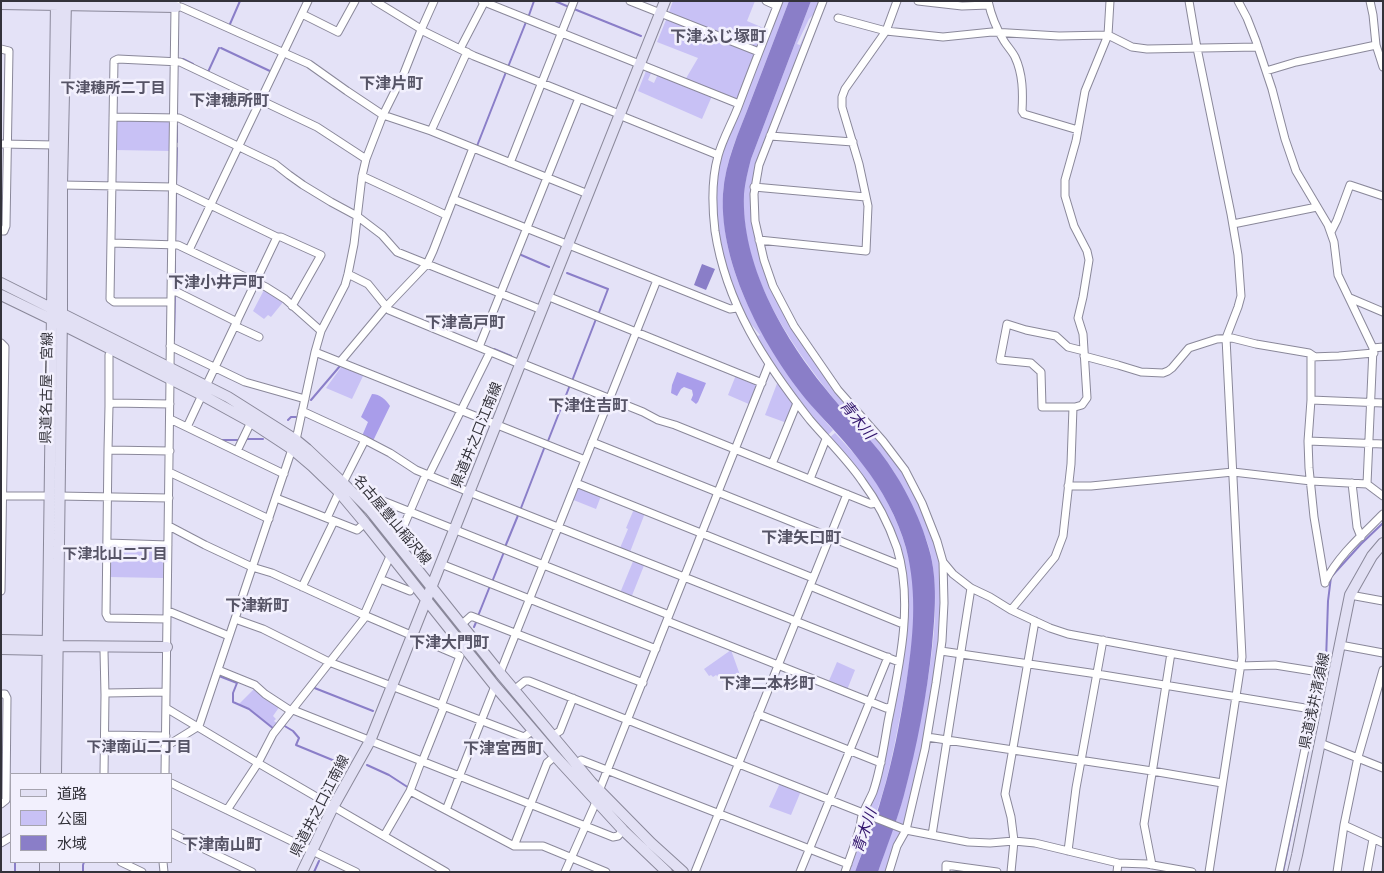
<!DOCTYPE html>
<html>
<head>
<meta charset="utf-8">
<style>
	body { margin:0 }
	#map { position:relative; width:1384px; height:873px; overflow:hidden; background:#e4e2f7; font-family:Cabin,"Noto Sans JP",sans-serif }
	canvas { display:block }
	.frame { position:absolute; inset:0; border:2px solid #33323a; pointer-events:none }
	.legend { position:absolute; left:10px; top:773px; width:162px; height:90px; box-sizing:border-box; background:#f2f0fd; border:1px solid #a6a4af; margin:0; padding:6px 9px; list-style:none; font-size:15px; color:#33323a }
	.legend li { display:flex; align-items:center; gap:10px; height:25px }
	.legend b { width:25px; border:1px solid #a6a4af }
</style>
</head>
<body>
<div id="map">
<canvas width="1384" height="873"></canvas>
<div class="frame"></div>
<ul class="legend">
<li><b style="height:6px;background:#e2e0f4"></b>道路</li>
<li><b style="height:14px;background:#c8c1f5"></b>公園</li>
<li><b style="height:14px;background:#8a7ec8"></b>水域</li>
</ul>
</div>
<script>
const context = document.querySelector('canvas').getContext('2d');
context.lineJoin = 'round';
function paint(path, color) { context.fillStyle = color; context.fill(path, 'evenodd'); }
function strokePath(path, color, width, dash) { context.strokeStyle = color; context.lineWidth = width; context.lineCap = dash ? 'butt' : 'round'; context.setLineDash(dash || []); context.stroke(path); }
function label(font, color, halo, rows, align = 'center') {
  context.font = font + ' Cabin,"Noto Sans JP",sans-serif'; context.lineWidth = 5; context.setLineDash([]); context.textBaseline = 'middle'; context.strokeStyle = halo; context.fillStyle = color; for (const [text, x, y, turn = 0] of rows) {
    context.save(); context.translate(x, y); context.rotate((+turn || 0) * Math.PI / 180); context.textAlign = isNaN(turn) ? turn : align; if (halo) context.strokeText(text, 0, 0); context.fillText(text, 0, 0); context.restore();
  }
}
paint(new Path2D(`
	M673 1H755L747 21 766 29 758 48 670 15 669 12Z
	M781 1H789L733 147C728 162 724 179 723 195 720 283 778 367 833 430L827 436 780 378 747 322 758 336 760 335 742 313 725 268 716 219V182L720 157Z
	M811 1H820L817 11 809 19 797 44 800 45 806 31 812 23 756 167 753 221 757 246 770 285 855 411 849 417C798 356 739 277 744 193 745 181 748 170 751 159Z
	M669 19 754 53 755 55 739 99 736 101 685 80 698 58 657 42 666 20Z
	M649 70 652 71 648 80 654 83 658 74 712 96 702 119 638 91 646 71Z
	M118 120 168 121 170 123V151L115 150 116 122Z
	M265 288 284 301 271 317 268 315 264 319 253 311Z
	M342 366 364 374 352 399 326 388Z
	M736 375 758 384 751 405 728 395Z
	M778 381 794 403 787 423 765 415Z
	M857 414 882 442 903 472 919 502 935 542 941 562 942 609 938 653 930 704 914 787 904 828 895 824C905 795 911 765 917 736 929 677 943 610 930 551 926 536 919 523 912 509 906 497 901 484 894 472 882 452 865 436 851 419Z
	M835 433C844 443 854 453 863 464 891 501 911 546 914 593 916 629 909 667 903 702 895 741 889 779 875 816L865 812 894 702 906 589 885 516 829 438Z
	M578 486 601 496 596 509 571 499Z
	M634 509 645 513 630 552 620 548 628 529 626 528Z
	M112 545 164 546 163 578 109 577V548Z
	M634 559 645 563 631 598 620 593Z
	M731 650 740 675 733 681 724 683 716 675 713 677 711 675 709 676 704 669Z
	M837 662 855 670 847 690 828 683Z
	M255 688 280 706 273 716 276 719 274 721 278 724 275 729 250 711V709L239 704Z
	M780 783 801 791 791 815 769 807Z
	M864 817 873 821 855 872H849L850 863Z
	M893 828 902 832 887 872H878Z`), '#c8c1f5');
paint(new Path2D(`
	M677 372 706 383 698 402 696 404 691 400 693 395 692 390 684 387 681 389 677 396 671 393 672 385Z
	M372 394C380 394 386 400 390 406L373 441 362 436 368 422 361 417Z`), '#a99dea');
paint(new Path2D(`
	M789 1H811L751 159C748 171 745 182 744 194 741 263 782 335 824 387 842 410 862 430 880 452 901 479 920 516 929 549 938 580 935 614 932 646 927 695 917 746 904 795 897 821 887 846 878 872H855C864 847 875 822 882 796 893 760 900 722 906 685 913 639 918 594 906 548 898 519 882 489 863 465 847 443 828 424 810 404 765 350 719 266 723 194 725 162 739 132 750 103 763 69 776 35 789 1Z
	M702 264 715 269 706 290 694 285Z`), '#8a7ec8');
strokePath(new Path2D(`
	M555 1 569 7
	M574 9 641 36
	M528 18 534 1
	M230 24 240 1
	M221 48 272 72
	M183 59 193 64
	M508 67 526 22
	M207 71 208 72 219 48
	M177 114V80
	M177 142V126
	M477 146 506 72
	M176 185 177 148
	M175 241 176 193
	M519 254 549 267
	M567 273 608 289 598 315
	M175 288V249
	M174 340 175 296
	M494 349 511 356
	M570 380 572 381 596 319
	M311 400 340 366
	M288 420 291 417H296
	M245 439H263
	M220 440H240
	M548 441 570 385
	M521 508 545 446
	M505 547 519 513
	M492 582 504 552
	M478 616 490 586
	M474 627 477 620
	M219 676 237 683 233 693V702L249 709 274 729
	M312 687 373 711
	M1316 711 1326 661 1328 601 1331 577 1361 544 1383 523
	M283 725 293 731 299 738 296 745 347 766
	M367 765 389 775 409 788
	M15 872V862
	M83 872V865L84 862
	M314 872 319 861
	M1283 872 1303 775`), '#8a7ec8', 2);
const street = new Path2D(`
	M176 1V7H181L309 64 347 91 383 115 431 131 588 194
	M375 1 421 29
	M482 1 739 104
	M630 1 759 52
	M766 1 777 6
	M779 1C765 37 751 72 738 107 732 123 722 140 718 156 711 181 712 206 715 231 726 304 765 363 810 420 827 440 847 459 862 481 877 501 889 525 897 548 914 604 899 667 888 722 884 745 881 769 873 792 870 799 866 806 863 813 861 817 861 822 860 827 856 842 850 857 845 872
	M823 1 759 165 754 194 755 221 764 260 773 286 794 326 838 390 883 441 905 470 922 503 937 541 943 562 944 603 942 641 936 683 925 749 906 830 897 846 889 872
	M918 1 962 6 989 5
	M988 1C991 15 996 28 1004 41 1007 46 1012 51 1015 57 1023 74 1023 93 1022 111L1024 114 1078 130
	M1189 1 1197 48 1231 214 1238 255 1241 296 1238 307 1226 338 1242 657 1209 872
	M1238 1 1247 18 1256 41 1272 89 1285 139 1296 171 1328 225 1334 242 1338 275 1373 348 1367 484
	M1370 1 1373 15 1376 45 1383 67
	M302 14 338 32 355 1
	M838 18 886 31 943 37 992 32 1059 36 1108 35 1132 47 1147 49 1258 47
	M421 30 474 56 619 114
	M1 49 9 51 6 226 4 231H1
	M460 49 485 1
	M1266 71 1296 62 1376 45
	M619 115 718 155
	M113 117 179 118 275 164 289 175 303 185 331 202 357 216
	M431 131 467 52
	M770 136 853 142
	M1 144 55 145
	M510 163 574 1
	M362 176 446 215
	M62 185 173 187 277 237
	M754 187 866 197
	M453 199 730 309 737 308
	M357 216 382 235 397 252 542 310
	M1233 224 1317 207
	M1331 232 1337 220 1350 185 1383 196
	M759 240 866 251 868 206 859 164 842 107V97L845 89 886 31 897 1
	M111 243 178 245 266 287 285 299 321 331
	M189 250 308 1
	M348 274 368 284 389 310 520 364
	M171 292H177L237 322
	M547 296 762 383
	M1350 298 1383 312
	M171 302H114L110 299 114 61 118 59 180 62 317 127 366 159
	M235 326 259 337
	M1 343 5 347 1 591
	M170 346 245 382 305 399
	M479 347 579 98
	M1373 348 1383 347
	M1084 351 1068 347 1056 336 1026 330 1007 324 1000 360 1031 363 1041 372 1042 407H1075L1082 405 1087 398 1083 334 1078 318 1083 297 1089 260 1087 251 1074 226 1065 196V180L1076 141 1085 91 1108 35 1110 1
	M315 352 585 460
	M1084 356 1118 365 1141 372 1163 373 1168 371 1172 368 1189 348 1217 339 1232 338 1256 344 1309 353 1315 357
	M340 362 386 307 427 264 433 251 473 148
	M521 363 643 412 658 420 675 425 871 504 876 503
	M170 368 175 7
	M206 386 277 237H281L321 255 292 306
	M1311 400 1383 403
	M109 406V355
	M302 411 365 440 390 453 416 470 469 492 899 662
	M170 419 284 474
	M187 427 202 395
	M1308 441 1383 444
	M592 442 900 565
	M108 450 106 614 108 618 167 619
	M170 451 108 450 109 406 112 403 170 404
	M237 451 251 422
	M772 464 797 403
	M169 472 269 519
	M429 475 490 352
	M810 479 826 439
	M343 483 365 440
	M576 483 813 578
	M1352 483 1357 527 1361 537
	M1068 486H1091L1233 472 1311 481 1367 484 1383 496
	M1 496H50
	M59 496 169 498
	M276 498 357 530 365 523
	M364 504 373 497 669 615
	M327 518 339 492
	M169 526 205 545 252 567 272 573 364 615 460 656 441 706
	M107 543 168 545
	M396 544 426 474
	M943 562 953 574 971 588 990 597 1011 610 1050 628 1068 634 1240 666 1275 665 1319 672
	M441 564 656 649
	M380 579 410 591
	M1325 582C1338 556 1362 535 1383 514
	M1325 583 1314 517 1309 468 1308 441 1311 400V357L1339 356 1374 353
	M810 586 903 624
	M302 587 334 521
	M1350 595 1383 601
	M1011 610 1055 557 1063 536 1071 464 1073 407
	M168 611 229 636
	M364 615 391 554
	M235 619 263 629 329 662 524 737 532 731
	M667 621 886 708 891 707
	M461 625 471 616 643 683
	M1340 645 1383 653
	M104 651 105 695
	M941 651 1097 674 1311 709 1313 711 1279 872
	M218 670 255 685 265 694 291 711
	M500 673 657 280
	M514 690 525 681H529L906 830 968 842 990 843 1014 841 1035 843 1118 863 1147 864 1192 872
	M1 694H5L7 698 6 800 1 804
	M166 708 258 763 446 872
	M293 710 613 837 618 836 623 830
	M758 714 881 763
	M105 735 166 736
	M552 736 560 731 573 698
	M927 737 1152 771 1222 783
	M1320 743 1383 768
	M165 747 199 726 292 449 296 440 315 352 321 331 345 285 348 274 354 244 362 176 366 159 383 115 404 73 421 30 434 1
	M581 760 848 864
	M422 762 444 707
	M104 774 105 695 107 693 166 692
	M165 774 170 379
	M171 783 356 872
	M410 791 514 846H543L606 872
	M227 810 258 763 273 734 366 616
	M446 810 495 686
	M1344 825 1358 757 1383 670
	M171 833 252 872
	M932 835 971 588
	M384 836 410 791 421 762
	M1 843 11 837
	M514 846 547 763 555 756
	M1068 851 1076 788 1103 640
	M121 862 142 872
	M163 862 164 872
	M1152 865 1144 824 1171 653
	M565 872 596 802 599 791 769 364
	M695 872 847 494
	M800 872 888 657
	M946 872V865L997 872
	M1011 872 1014 841 1011 817 1005 794 1035 621
	M1117 872 1118 863
	M1337 872 1344 825 1383 843
	M1367 872 1373 839`);
const secondary = new Path2D(`
	M1 4 176 7
	M1 283 228 397 296 440 307 449 343 483 370 510 500 673 592 783 651 843 683 872
	M1 295 61 324 202 395 251 422 292 449 312 466 339 492 365 523 495 686 555 756 623 830 667 872
	M1 640 48 641 51 643
	M1 649 47 650 57 646 167 647
	M46 774 56 1
	M56 774 62 313V185L66 1
	M45 872V862
	M54 872V862
	M302 872 333 807 370 741 665 1
	M1293 872 1297 855 1350 595 1372 556 1383 543`);
strokePath(street, '#8a889a', 9);
strokePath(secondary, '#8a889a', 12);
strokePath(street, '#fff', 7);
strokePath(secondary, '#e2e0f4', 10);
label('14px', '#33323a', '#f2f0fd', [
	["県道名古屋一宮線",47,388,-89],
	["県道井之口江南線",477,435,-68],
	["名古屋豊山稲沢線",392,520,50],
	["県道浅井清須線",1315,701,-78],
	["県道井之口江南線",320,806,-63]
]);
label('bold 15px', '#565466', '#f2f0fd', [
	["下津穂所二丁目",113,89],
	["下津北山二丁目",115,555],
	["下津南山二丁目",139,748]
]);
label('italic 15px', '#32156d', '#f2f0fd', [
	["青木川",857,420,51],
	["青木川",865,831,-71]
]);
label('bold 16px', '#565466', '#f2f0fd', [
	["下津ふじ塚町",718,37],
	["下津片町",391,84],
	["下津穂所町",229,101],
	["下津小井戸町",216,283],
	["下津高戸町",465,323],
	["下津住吉町",588,406],
	["下津矢口町",801,538],
	["下津新町",257,606],
	["下津大門町",449,643],
	["下津二本杉町",767,684],
	["下津宮西町",503,749],
	["下津南山町",222,845]
]);
</script>
</body>
</html>
